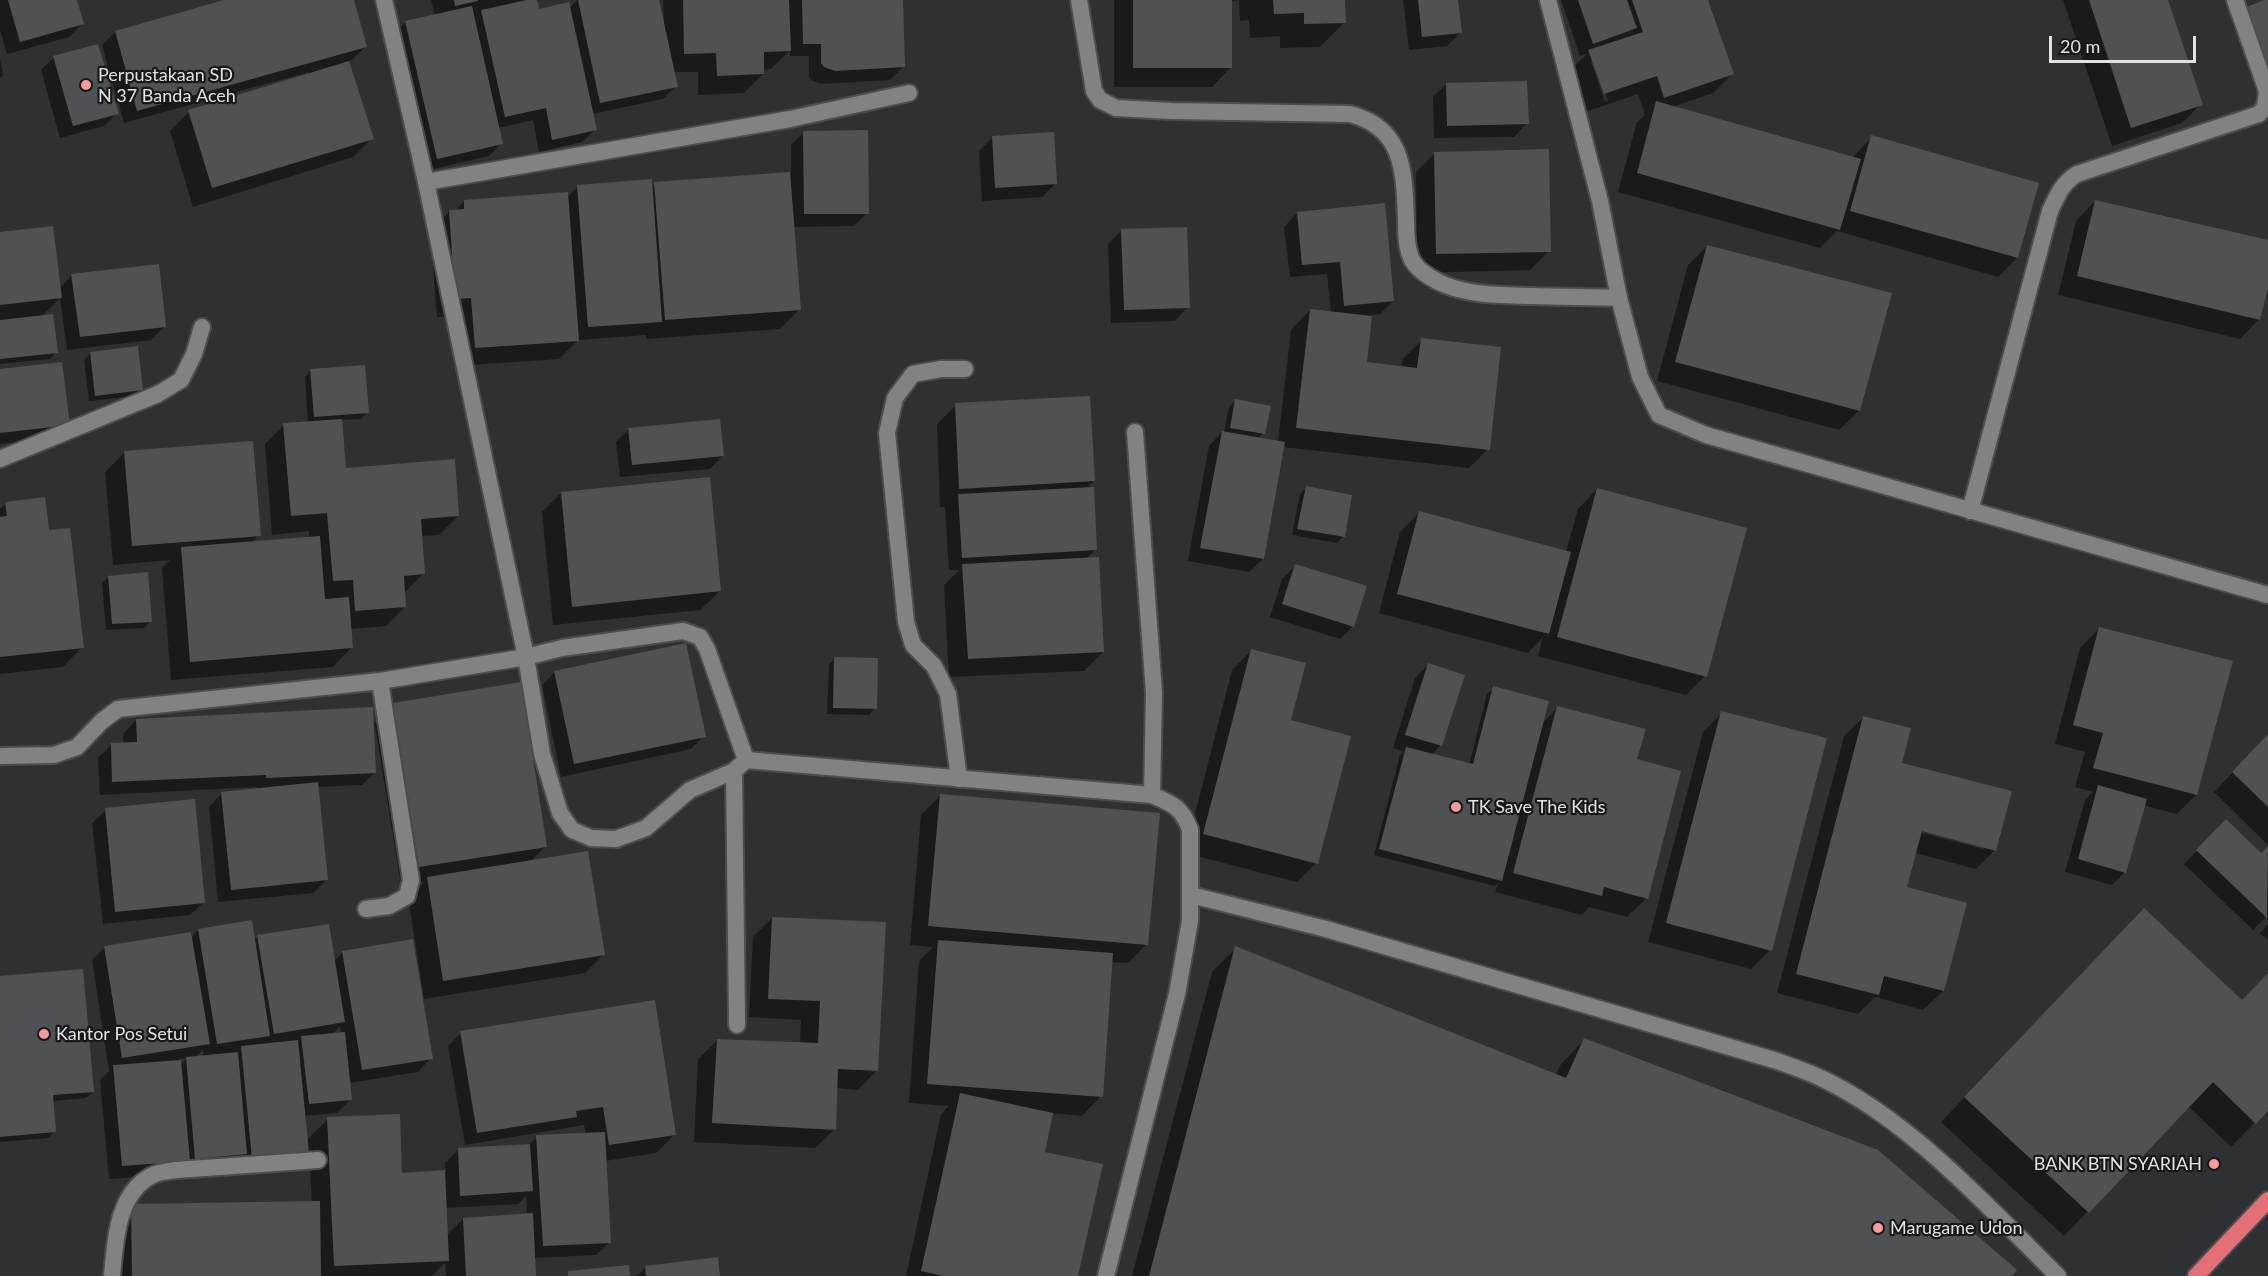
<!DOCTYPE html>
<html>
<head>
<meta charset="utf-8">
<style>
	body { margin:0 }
	#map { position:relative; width:2268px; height:1276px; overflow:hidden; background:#2e3134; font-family:Lato,sans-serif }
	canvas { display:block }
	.scale { position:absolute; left:2049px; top:36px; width:147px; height:27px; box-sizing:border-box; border:3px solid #e0e2e4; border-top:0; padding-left:8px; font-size:18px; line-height:21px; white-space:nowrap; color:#e0e2e4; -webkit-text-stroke:4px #17181a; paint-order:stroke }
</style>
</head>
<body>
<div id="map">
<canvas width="2268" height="1276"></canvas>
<div class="scale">20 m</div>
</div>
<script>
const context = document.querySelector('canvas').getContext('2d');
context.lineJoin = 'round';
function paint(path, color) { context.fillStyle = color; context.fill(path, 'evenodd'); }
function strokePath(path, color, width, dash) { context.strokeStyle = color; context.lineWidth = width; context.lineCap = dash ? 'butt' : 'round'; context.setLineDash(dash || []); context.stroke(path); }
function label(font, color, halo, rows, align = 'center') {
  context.font = font + ' Lato,sans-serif'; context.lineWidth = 4.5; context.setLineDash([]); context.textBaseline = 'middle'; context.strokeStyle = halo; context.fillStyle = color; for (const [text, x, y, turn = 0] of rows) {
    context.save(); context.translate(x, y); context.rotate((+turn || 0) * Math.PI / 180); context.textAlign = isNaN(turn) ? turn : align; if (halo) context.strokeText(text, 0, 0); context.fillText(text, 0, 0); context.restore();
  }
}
paint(new Path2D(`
	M0 0H75L82 24 69 37 7 54 0 30Z
	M229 0H353L366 46 352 60 348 61 372 138 353 157 193 207 170 131 189 112 309 74V72L124 123 102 45 115 32Z
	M431 0H541L535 1 537 10 569 8 577 0H658L662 22H664L663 0H901L903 67 890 80 821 84 811 80 809 77V56H790V50L771 69 763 70V74L744 93 698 95V72H673L676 86 663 99 592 114 596 129 582 142 539 152 533 120 498 128 502 143 489 156 424 171 413 122 420 115 412 83 404 84 392 35 406 22 435 16Z
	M1114 0H1343L1344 23 1320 47 1280 48V36L1250 38 1249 20 1240 21 1239 0 1231 1V67L1212 87H1114Z
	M1403 0H1457L1461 32 1447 46 1409 50Z
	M1561 0H1707L1732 74 1713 93 1672 107 1852 158 1872 137 2017 258 1998 277 1837 231 1820 248 1618 192 1637 122 1645 115 1638 94 1585 112 1570 70 1588 53 1580 56ZM1591 61H1594L1608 101 1605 102Z
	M2063 0H2166L2201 104 2182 123 2112 146Z
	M2268 0V71L2253 77 2232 22 2245 9Z
	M54 57 117 113 104 126 60 138 41 70Z
	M0 59 3 75 0 78Z
	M1446 84 1527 123 1514 137 1434 138 1433 97Z
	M804 132 867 213 854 226 793 227 799 310 780 329 646 339V335L578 340 559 359 456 366 452 317H437L430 230 450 211H455L464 201 567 197 578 187H651L655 183 791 174V145Z
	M992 138 1055 184 1042 197 982 201 979 151Z
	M1435 153 1549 251 1530 270 1417 273 1416 172Z
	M2095 201 2268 242V281L2259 319 2240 339 2058 295 2076 221Z
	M1297 213 1393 301 1380 314 1371 315 1365 364 1401 368 1403 359 1422 340 1488 449 1469 468 1283 447 1263 559 1249 572 1188 561 1209 446 1222 432 1224 433 1229 407 1235 401 1263 433 1258 439 1278 442 1291 330 1310 310 1331 313 1327 274 1290 277 1284 227Z
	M1121 231 1188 307 1175 321 1111 323 1108 244Z
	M0 233 60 288 72 275 164 327 151 340 67 350 60 298 41 317 56 352 50 359 0 364Z
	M1707 246 1859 411 1839 430 1657 381 1688 265Z
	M91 353 142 390 135 396 89 401 84 360Z
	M311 370 367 412 361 419 341 420 345 470 458 516 439 535 421 536 424 573 404 593 405 607 386 626 350 629 352 647 333 667 171 680 162 568 170 560 113 565 105 472 124 453 259 535 251 543 309 538V531L272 535 265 444 284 425 308 423 305 377Z
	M0 371 68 425 55 438 0 444Z
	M956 405 1094 481 1086 489 1095 550 1086 559 1103 652 1084 671 949 677 944 585 959 570H949L945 507H940L937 424Z
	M629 429 723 455 710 469 620 477 616 442Z
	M1306 488 1343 537 1337 543 1292 535 1300 494Z
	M1597 489 1705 676 1686 695 1538 656 1543 637 1528 653 1379 613 1400 532 1419 513 1566 552 1578 509Z
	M561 493 720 591 700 610 553 625 542 512Z
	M6 503 47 532 82 647 63 667 0 674V509Z
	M1295 566 1353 626 1340 639 1270 617 1282 579Z
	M109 577 151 621 144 628 106 630 102 583Z
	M2099 629 2196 795 2177 814 2143 805 2125 872 2112 885 2065 872 2085 800 2093 792 2075 787 2085 752 2055 744 2080 648Z
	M1251 651 1289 722 1316 863 1297 882 1185 853 1232 670Z
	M835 658 875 708 869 715 827 714 829 665Z
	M1428 665 1463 676 1440 746 1431 755 1469 765 1487 694 1494 688 1542 724 1558 707 1636 761 1647 898 1627 917 1589 907 1582 915 1495 892 1498 883 1494 886 1374 855 1400 755 1404 752 1393 748 1415 678Z
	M555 672 704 736 691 749 561 777 542 685Z
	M393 704 546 846 530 862 604 954 585 973 424 999 408 897 424 882 401 885 375 726H372L375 772 362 785 317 787 327 879 313 893 218 902 209 807 222 793 258 790 257 787 100 795 98 758 111 745 124 744 123 734 136 720 372 725Z
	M1722 713 1770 950 1751 969 1648 942 1703 732Z
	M1864 717 1900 764 1995 850 1976 869 1915 853 1905 888 1943 991 1923 1010 1875 997 1858 1014 1777 993 1844 736ZM1915 828 1984 846V849L1914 831Z
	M2268 736V845L2214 792Z
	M940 796 1147 944 1128 963 1111 962 1101 1096 1082 1116 1051 1113 1043 1153 1076 1276H906L941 1114 949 1106 909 1103 919 961 933 947 910 945 921 815Z
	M106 810 204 902 190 915 103 924 92 823Z
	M2226 821 2261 855 2268 848V915L2253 930 2184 864Z
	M772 918 877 1070 858 1090 836 1088 835 1129 815 1148 694 1142 698 1059 718 1040 800 1044 801 1020 749 1017 753 937Z
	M2268 924V940L2260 933Z
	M198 930 253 941 258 937 334 961 343 952 431 1058 418 1072 349 1083 350 1100 337 1113 304 1116 307 1140 328 1119 401 1174 446 1172 445 1163 458 1150 528 1146 537 1137 586 1135 584 1125 465 1145 448 1046 461 1033 675 1134 656 1153 605 1161 610 1242 596 1255 534 1258 535 1276H446L445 1263 432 1276H113L132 1205 312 1203 309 1151 295 1166 109 1179 100 1080 109 1071 92 960 105 947 191 938ZM340 1026 341 1034 331 1035ZM203 1050 204 1057 194 1058ZM187 1058 180 1065 179 1059ZM526 1196 527 1215 463 1219 446 1236 445 1208 518 1204Z
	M2120 934 2241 1002 2268 973V1109L2231 1147 2188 1106 2064 1236 1941 1122Z
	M1236 948 1555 1076 1561 1064 1585 1039 2010 1276H1132L1212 972Z
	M0 978 93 1092 86 1098 52 1101 54 1132 48 1138 0 1142Z
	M646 1267 718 1276H637Z`), '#0007');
paint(new Path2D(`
	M8 0H77L84 24 20 42Z
	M224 0H354L367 47 137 111 115 31Z
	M454 0H478V1L455 6Z
	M527 0H537L539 9 569 2 597 130 552 140 546 108 505 117 481 10Z
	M578 0H659L678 87 600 103Z
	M683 0H789L791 51 764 52V74L717 76 716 53 684 54Z
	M802 0H903L905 67 835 71 824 67 821 63V44H803Z
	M1133 0H1232V68H1133Z
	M1273 0H1345L1346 23 1304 24V13L1274 14Z
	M1418 0H1458L1462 33 1422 37Z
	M1578 0H1627L1637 28 1593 44Z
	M1632 0H1708L1734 74 1664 98 1657 76 1604 94 1588 50 1643 32Z
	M2089 0H2168L2203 105 2131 128Z
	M2264 0H2268V64L2266 65 2244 8Z
	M472 6 503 144 437 159 405 21Z
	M98 44 119 114 73 126 53 56Z
	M349 61 374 139 212 188 188 110Z
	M1527 81 1529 124 1447 126 1446 83Z
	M1656 101 1861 159 1840 230 1637 173Z
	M868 130 869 214H804L803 131Z
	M1054 132 1057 184 995 188 992 136Z
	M1871 135 2039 183 2018 258 1850 211Z
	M1549 149 1551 252 1436 254 1434 152Z
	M790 172 801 310 665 320 654 182Z
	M652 179 662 322 588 327 577 185Z
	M568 192 579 341 475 348 471 298 455 299 449 210 464 209V200Z
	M2095 200 2268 240V288L2260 320 2077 276Z
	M1385 203 1394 301 1344 306 1340 262 1302 265 1297 212Z
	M53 226 62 298 0 305V232Z
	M1187 227 1190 308 1124 310 1121 229Z
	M1707 245 1892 293 1860 411 1675 362Z
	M159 264 166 327 80 337 71 274Z
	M1310 309 1372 316 1367 362 1417 368 1421 338 1501 347 1490 450 1296 428Z
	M53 314 58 353 0 359V320Z
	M138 346 143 390 95 396 90 352Z
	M62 362 70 425 0 433V369Z
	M365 365 369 413 314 417 310 369Z
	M1090 396 1095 481 959 489 955 403Z
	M1235 399 1271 406 1265 434 1230 428Z
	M342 419 346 468 455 459 459 516 421 519 425 574 404 576 406 607 355 611 353 580 333 581 327 513 291 516 283 423Z
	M720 419 724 456 632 465 628 428Z
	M1222 431 1285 442 1264 559 1200 548Z
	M253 441 261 536 132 546 124 451Z
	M710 477 721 591 572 607 561 492Z
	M1306 486 1352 495 1345 537 1297 529Z
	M1094 487 1097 550 962 558 958 494Z
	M1597 488 1747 528 1707 677 1557 637Z
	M45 497 49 530 70 528 84 648 0 657V517L7 516 5 502Z
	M1419 511 1571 552 1549 634 1397 594Z
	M320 536 325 599 349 597 353 648 190 662 181 547Z
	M1099 557 1104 652 968 659 962 564Z
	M1295 564 1367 586 1354 627 1282 604Z
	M148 572 152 622 112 624 108 576Z
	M2099 627 2233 661 2197 795 2093 768 2103 733 2073 725Z
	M686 643 706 737 574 764 554 671Z
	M1251 649 1306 663 1291 720 1351 736 1318 864 1203 834Z
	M834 657 878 658 877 709 833 708Z
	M1428 663 1465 675 1442 746 1405 735Z
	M521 682 547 847 419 867 393 703Z
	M1493 686 1549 701 1502 881 1379 849 1406 747 1473 764Z
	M1557 706 1646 729 1637 759 1681 771 1648 899 1604 887 1602 896 1513 873Z
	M373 707 376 773 266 778V775L112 782 111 743 137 742 136 719Z
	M1721 711 1827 738 1772 951 1666 923Z
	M1863 716 1911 728 1902 763 2012 791 1996 851 1922 831 1907 887 1967 903 1944 991 1884 976 1879 995 1796 974Z
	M2268 734V807L2232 772Z
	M318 782 328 880 231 890 221 792Z
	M2098 785 2147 799 2126 873 2078 859Z
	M940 794 1160 813 1148 945 928 926Z
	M195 799 205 903 115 912 105 808Z
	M2226 819 2261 853 2268 846 2267 918 2196 850Z
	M588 851 605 955 443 981 427 877Z
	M2144 908 2242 1000 2268 973V1111L2256 1124 2213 1082 2089 1213 1964 1097Z
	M772 917 886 922 878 1071 838 1069 836 1130 712 1123 717 1039 818 1043 820 1001 768 999Z
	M252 920 270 1036 217 1044 198 929Z
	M329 924 345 1022 274 1034 257 935Z
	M191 932 210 1044 122 1058 104 946Z
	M413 939 433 1059 362 1070 342 951Z
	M938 940 1113 953 1103 1097 927 1084Z
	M1235 946 1566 1078 1584 1038 1878 1150 2017 1270 2012 1276H1149Z
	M83 969 94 1092 53 1095 56 1132 0 1137V976Z
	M655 1000 676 1135 609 1145 603 1107 576 1111 577 1117 477 1133 460 1031Z
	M345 1032 352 1100 309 1104 301 1036Z
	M298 1040 309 1153 252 1159 241 1046Z
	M238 1052 247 1154 195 1159 186 1057Z
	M181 1060 190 1161 122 1166 113 1065Z
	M960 1093 1053 1113 1045 1152 1103 1164 1078 1276H943L921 1271Z
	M400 1114 402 1173 445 1170 449 1261 334 1266 327 1117Z
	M605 1132 611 1243 543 1246 536 1135Z
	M530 1144 533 1191 460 1196 458 1148Z
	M320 1201 321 1276H132L131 1204Z
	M533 1213 536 1276H466L463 1218Z
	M718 1257 720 1276H646L645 1266Z
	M629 1265 630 1276H568V1271Z`), '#4f5255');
const minor = new Path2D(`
	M384 0 426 182 526 657 542 754 560 813 572 830 591 838 616 839 646 828 690 790 734 771 746 760
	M1079 0 1094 91 1100 100 1116 108 1171 111 1350 114C1404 128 1404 171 1406 219 1406 231 1406 244 1410 255 1414 269 1430 278 1443 284 1471 296 1504 295 1533 296 1562 297 1591 297 1619 298
	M1548 0 1600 201 1619 298 1640 377 1659 415 1706 435 2268 595
	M426 182 790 119 909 93
	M1135 432 1154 693 1152 795
	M0 459 158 394 181 380 194 354 202 327
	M1970 511 2050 211C2057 196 2062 183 2077 174L2259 114 2265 107 2267 91 2235 0
	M0 756 54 755 77 747 102 721 118 709 380 681 526 657 562 648 683 631 700 637 707 649 746 760 1152 795C1173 804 1181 807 1190 829V921L1177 994 1106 1276
	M734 771 737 1025
	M959 779 948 694 934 666 913 645 906 622 887 433 895 398 913 374 941 369H965
	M1191 895 1326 929 1774 1060C1791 1066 1809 1072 1825 1080 1912 1122 1990 1209 2058 1276
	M366 909 389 906 407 896 411 880 380 681
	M112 1276C115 1242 117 1192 153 1175 159 1172 169 1171 176 1170L318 1160`);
const trunk = new Path2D(`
	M2196 1276 2268 1200`);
strokePath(minor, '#4b4d4f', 20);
strokePath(trunk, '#4b4d4f', 20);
strokePath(minor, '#7f8386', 16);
strokePath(trunk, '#e27076', 16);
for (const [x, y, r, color] of [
	[86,85,6,"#f59b9a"],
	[1456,807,6,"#f59b9a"],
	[44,1034,6,"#f59b9a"],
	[2214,1164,6,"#f59b9a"],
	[1878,1228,6,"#f59b9a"]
]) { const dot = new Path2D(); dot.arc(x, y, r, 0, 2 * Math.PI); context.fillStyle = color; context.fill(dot); strokePath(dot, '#17181a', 2); }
label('18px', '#e0e2e4', '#17181a', [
	["Perpustakaan SD",98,75],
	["N 37 Banda Aceh",98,96],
	["TK Save The Kids",1468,807],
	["Kantor Pos Setui",56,1034],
	["BANK BTN SYARIAH",2202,1164,"right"],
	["Marugame Udon",1890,1228]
], 'left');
</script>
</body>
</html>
